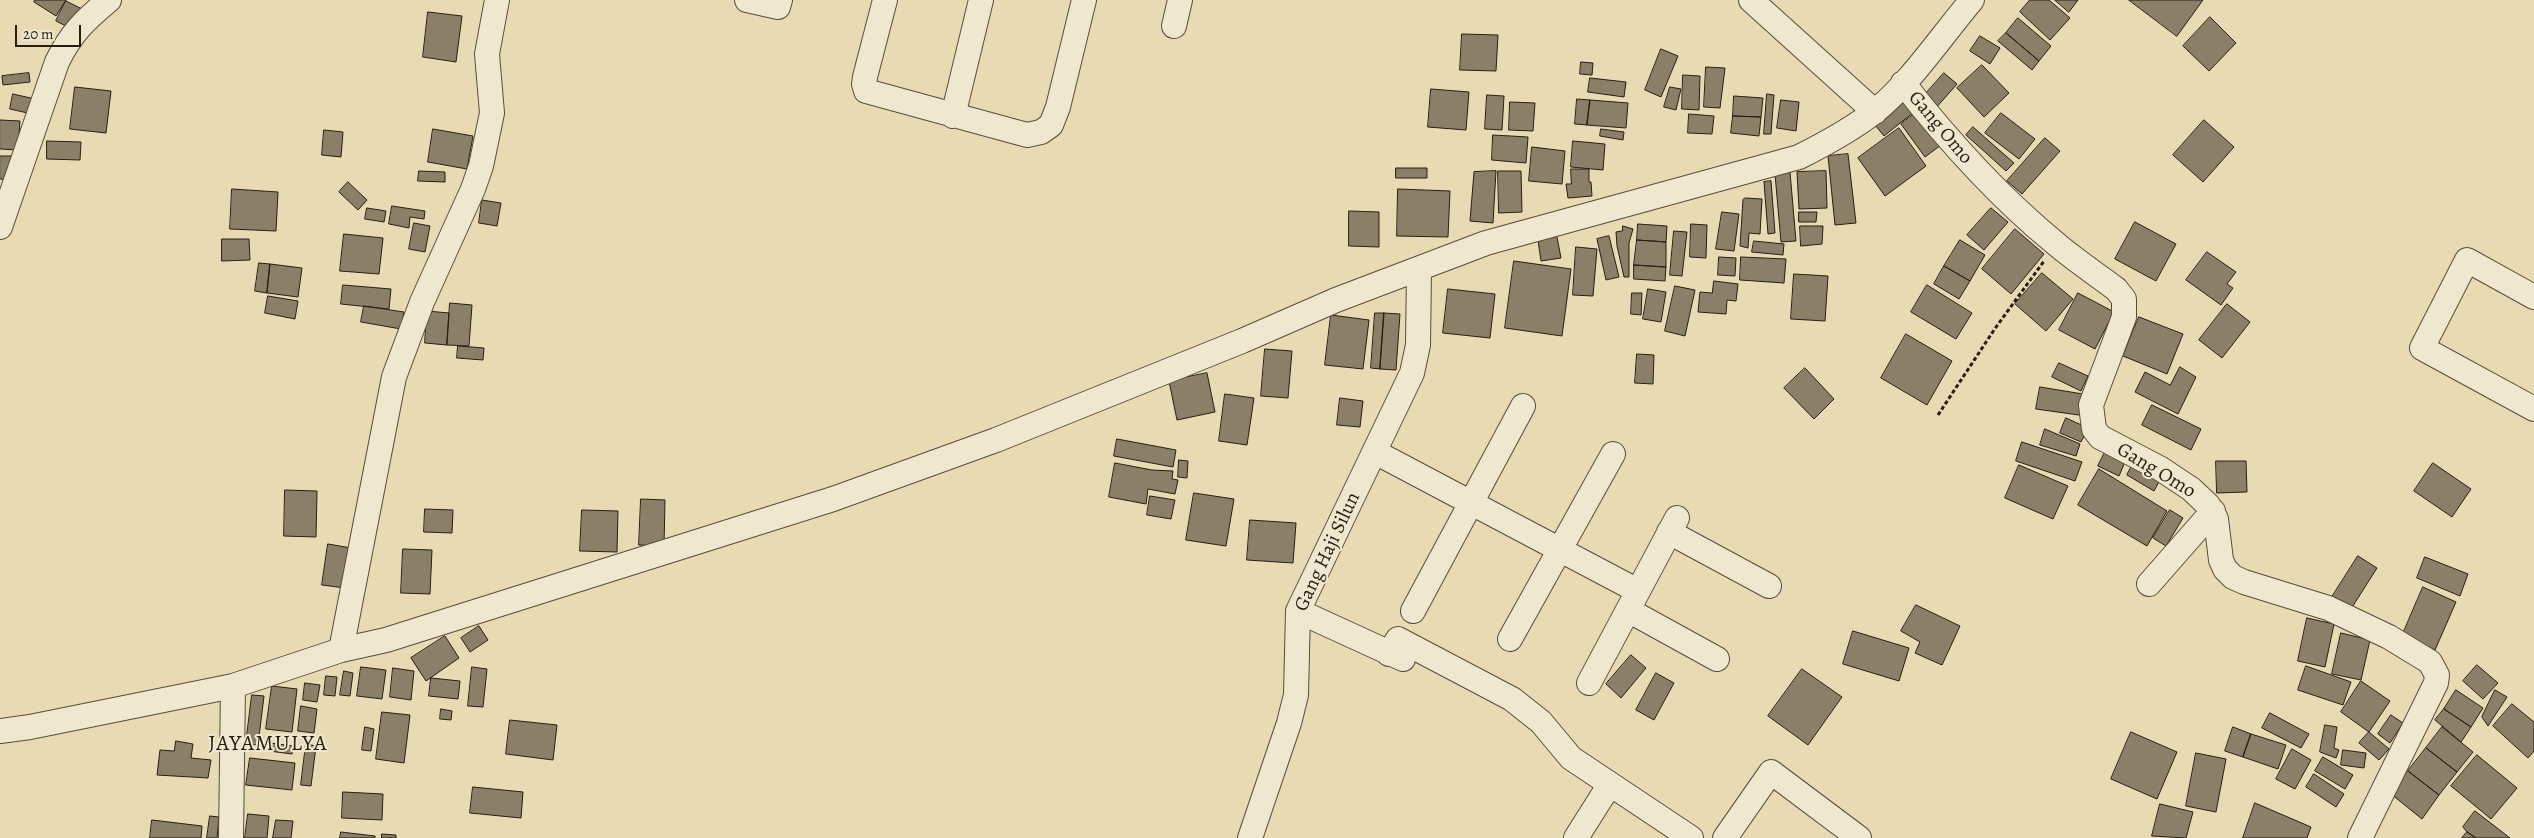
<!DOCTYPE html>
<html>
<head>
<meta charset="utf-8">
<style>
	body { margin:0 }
	#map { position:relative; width:2534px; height:838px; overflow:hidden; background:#e8dbb3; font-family:Alegreya,serif }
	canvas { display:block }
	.scale { position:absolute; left:15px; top:25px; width:66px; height:22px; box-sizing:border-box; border:2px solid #261d15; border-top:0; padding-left:6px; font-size:15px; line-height:18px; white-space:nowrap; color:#261d15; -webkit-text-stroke:4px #f0e8ce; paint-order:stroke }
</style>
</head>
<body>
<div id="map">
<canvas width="2534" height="838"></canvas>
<div class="scale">20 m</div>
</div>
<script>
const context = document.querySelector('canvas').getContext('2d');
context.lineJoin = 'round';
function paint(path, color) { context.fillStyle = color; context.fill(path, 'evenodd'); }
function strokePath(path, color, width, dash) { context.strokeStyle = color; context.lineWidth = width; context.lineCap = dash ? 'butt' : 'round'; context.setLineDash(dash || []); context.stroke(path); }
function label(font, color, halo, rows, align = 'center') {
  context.font = font + ' Alegreya,serif'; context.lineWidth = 4; context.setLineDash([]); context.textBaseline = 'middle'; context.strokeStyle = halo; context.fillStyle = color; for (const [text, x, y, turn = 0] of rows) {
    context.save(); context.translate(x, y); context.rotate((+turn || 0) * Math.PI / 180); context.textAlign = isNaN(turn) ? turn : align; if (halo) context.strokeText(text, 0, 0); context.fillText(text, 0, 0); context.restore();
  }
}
const building = new Path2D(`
	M35 0H66L56 16 34 2Z
	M2030 0H2049L2070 18 2050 40 2020 12Z
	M2055 0H2078L2069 12Z
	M2129 0H2203L2177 36Z
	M66 1 82 9 72 29 56 21Z
	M428 12 462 16 456 62 423 57Z
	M2210 17 2236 43 2209 71 2183 46Z
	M2018 18 2051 46 2039 61 2006 33Z
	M2006 33 2039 61 2032 70 1998 41Z
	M1462 34 1498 35 1496 71 1460 70Z
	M1980 36 2000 48 1990 64 1970 51Z
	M1661 49 1678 56 1661 97 1645 90Z
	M1581 62 1593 63 1592 75 1580 74Z
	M1982 65 2009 93 1984 117 1957 88Z
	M1706 67 1725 68 1720 108 1704 107Z
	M29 73 30 82 3 85 2 76Z
	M1944 73 1957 84 1935 109 1922 98Z
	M1683 75 1700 76 1699 110 1682 109Z
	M1590 78 1626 82 1624 97 1588 92Z
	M75 87 111 91 106 133 70 129Z
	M1670 87 1681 89 1676 110 1664 107Z
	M1431 89 1469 92 1466 130 1428 127Z
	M13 94 35 99 32 114 10 109Z
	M1767 94 1774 95 1771 134H1764Z
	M1487 95 1504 96 1502 130 1485 129Z
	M1734 96 1763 98 1761 117 1733 116Z
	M1911 97 1919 108 1884 136 1875 125Z
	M1577 99 1590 100 1587 125 1575 124Z
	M1590 100 1628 103 1626 128 1587 125Z
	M1781 100 1799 102 1796 131 1777 128Z
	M1510 102 1535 103 1533 131 1509 130Z
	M1921 109 1945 142 1925 157 1901 124Z
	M2001 113 2035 139 2019 159 1985 133Z
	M1689 114 1714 116 1712 134 1688 133Z
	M1733 116 1761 117 1759 136 1731 133Z
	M0 120 20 121 18 150 0 149Z
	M2204 120 2234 147 2203 182 2173 155Z
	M1973 127 2014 163 2006 171 1966 135Z
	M1899 128 1926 166 1885 196 1858 158Z
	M433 129 473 136 467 169 428 162Z
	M1601 129 1624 132 1623 140 1600 136Z
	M324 130 343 132 341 157 322 155Z
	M1493 135 1528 137 1526 163 1492 160Z
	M2045 138 2060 151 2022 194 2007 181Z
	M47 141 81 142 80 160 47 159Z
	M1573 141 1605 144 1603 170 1571 167Z
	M1532 147 1565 151 1562 184 1529 181Z
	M1848 154 1856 223 1835 225 1828 156Z
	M0 156H13L12 180 0 179Z
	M1396 168H1427V178H1396Z
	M1571 169H1589V182H1591L1592 196 1568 198 1566 184H1571Z
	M419 171 445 172V182L418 181Z
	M1496 171 1493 223 1470 221 1474 172Z
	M1498 171H1521L1522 212 1499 213Z
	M1826 171 1827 208 1799 209 1797 172Z
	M1790 172 1796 241 1781 242 1775 174Z
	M1771 181 1775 233 1768 234 1764 182Z
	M348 182 367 200 358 210 339 192Z
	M232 189 278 192 276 231 230 229Z
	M1398 189 1450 191 1448 237 1397 236Z
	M1745 198 1762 199 1760 234 1749 233 1748 248 1740 246 1743 200Z
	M482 200 501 203 497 226 479 223Z
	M392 206 425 211 424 219 410 217 409 228 389 224Z
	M367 208 386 211 384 222 365 219Z
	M1991 208 2008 222 1984 250 1967 235Z
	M1349 211 1379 212V247L1349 246Z
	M1722 212 1739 214 1734 251 1716 249Z
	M1799 212H1817L1816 222H1799Z
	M2135 222 2176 244 2156 281 2115 259Z
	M414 223 430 226 425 252 409 249Z
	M1638 224 1667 226 1666 242 1637 240Z
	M1691 224 1707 225 1706 258 1690 257Z
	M1623 226 1633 229 1629 243V277H1624L1617 246 1616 232 1622 231Z
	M1800 226H1823L1822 244 1801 246Z
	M2015 229 2044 254 2011 294 1982 269Z
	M1674 231 1687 232 1682 276 1670 275Z
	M344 234 383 238 379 274 340 271Z
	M1609 236 1619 277 1606 280 1597 239Z
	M1557 237 1561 258 1541 261 1538 240Z
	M222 239H249L250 260 222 261Z
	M1637 240 1666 242V267L1634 265Z
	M1960 240 1985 255 1970 281 1944 266Z
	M1754 241 1784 244 1783 255 1752 252Z
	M1576 247 1597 249 1593 296 1573 295Z
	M2207 252 2236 272 2227 284 2233 288 2221 305 2186 280Z
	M1719 257 1736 258 1735 276 1718 275Z
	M1741 257 1786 259 1784 283 1740 280Z
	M1514 261 1571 269 1562 336 1505 328Z
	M259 263 270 264 267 293 255 291Z
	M270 264 302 268 298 297 267 293Z
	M1634 265 1666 267 1665 281 1634 279Z
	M1944 266 1970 281 1959 299 1934 284Z
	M2042 273 2073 299 2046 331 2015 304Z
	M1794 274 1828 276 1825 321 1791 319Z
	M1714 281 1738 284 1736 301 1727 300 1726 314 1698 312 1700 292 1712 293Z
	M343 285 391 289 389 309 341 304Z
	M1927 285 1972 313 1956 339 1911 312Z
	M1675 286 1695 290 1685 336 1665 331Z
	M1448 289 1495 294 1490 338 1443 333Z
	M1648 289 1666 292 1661 322 1643 319Z
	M1632 293H1642L1641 315 1631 314Z
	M2078 293 2114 312 2095 349 2059 330Z
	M268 296 298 301 295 319 265 313Z
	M450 303 472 305 469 346 447 345Z
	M2227 304 2250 322 2222 358 2199 340Z
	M364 306 404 312 401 329 361 322Z
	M427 311 449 313 447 345 425 343Z
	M1375 313H1384L1380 369 1371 368Z
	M1384 313 1400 314 1396 370 1380 369Z
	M1331 315 1369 320 1363 369 1325 365Z
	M2139 317 2183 334 2167 374 2123 356Z
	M1906 334 1952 361 1927 405 1881 378Z
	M458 346 484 348 483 360 457 358Z
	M1265 349 1292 351 1288 398 1261 396Z
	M1637 354 1654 355 1653 384 1635 383Z
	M2059 363 2088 376 2081 391 2052 377Z
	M2180 367 2196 377 2178 414 2135 392 2145 372 2170 385Z
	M1805 368 1834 399 1814 419 1784 388Z
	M1207 373 1215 412 1177 420 1169 381Z
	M2040 387 2089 395 2086 416 2036 409Z
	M1225 394 1254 398 1247 445 1219 441Z
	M1340 398 1363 401 1360 427 1337 425Z
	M2152 405 2201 429 2191 450 2142 425Z
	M2066 418 2088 428 2081 442 2060 433Z
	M2045 429 2080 444 2076 456 2040 445Z
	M1117 439 1176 450 1173 467 1114 456Z
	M2022 442 2082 462 2075 481 2016 461Z
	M2107 448 2127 457 2119 476 2098 466Z
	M1179 460 1188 461 1187 478 1178 477Z
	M2216 461H2246L2247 492 2217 493Z
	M2134 462 2161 478 2154 491 2127 475Z
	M1115 463 1152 470 1173 471 1172 479 1178 480 1175 494 1148 489 1146 504 1109 497Z
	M2433 463 2471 489 2452 517 2414 491Z
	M2019 465 2068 486 2053 519 2005 498Z
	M2099 469 2167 511 2147 546 2078 505Z
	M285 490 317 491 316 537 284 536Z
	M1194 493 1234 499 1226 546 1186 540Z
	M1150 496 1175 500 1171 519 1147 515Z
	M641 499 665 500 664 546 639 545Z
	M425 509 453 510 452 533 424 532Z
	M582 510 618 511 617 552 580 551Z
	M2170 510 2183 518 2166 546 2153 538Z
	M1250 520 1296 523 1293 563 1247 560Z
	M328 544 351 548 345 588 322 585Z
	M403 549 432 550 430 594 401 593Z
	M2358 556 2377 568 2351 609 2332 597Z
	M2425 557 2468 574 2460 596 2417 578Z
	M2423 587 2456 602 2435 650 2402 636Z
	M1916 605 1960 626 1942 665 1915 653 1920 642 1901 631Z
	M2307 618 2334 624 2325 667 2298 661Z
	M479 626 488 640 470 652 461 638Z
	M1853 631 1909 648 1899 681 1843 664Z
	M2341 633 2370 640 2361 680 2332 674Z
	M445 636 459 658 426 681 411 658Z
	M1631 655 1646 668 1621 698 1606 684Z
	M2477 665 2498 683 2483 699 2463 681Z
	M2306 666 2351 682 2343 705 2298 690Z
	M361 667 386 670 382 699 357 696Z
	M472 667 487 669 483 707 468 706Z
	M393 668 414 671 411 700 390 697Z
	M1802 669 1842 697 1808 745 1768 716Z
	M344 671 353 673 350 696 340 695Z
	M1656 673 1674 683 1654 720 1636 710Z
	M326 676 337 677 335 696 324 695Z
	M431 678 460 681 458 699 429 696Z
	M2361 681 2390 701 2369 732 2341 712Z
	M305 683 320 685 317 702 303 700Z
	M272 686 297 689 292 732 266 729Z
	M2456 690 2483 708 2471 727 2444 709Z
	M2495 690 2507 697 2488 726 2482 717Z
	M252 695 264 696 258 745 246 744Z
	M2512 704 2534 722V751L2528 758 2493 726Z
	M301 706 317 709 314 733 298 731Z
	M441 709 452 711 451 720 440 719Z
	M2444 709 2471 727 2461 742 2435 720Z
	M382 712 410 715 404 763 376 759Z
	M2270 713 2309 734 2301 748 2262 728Z
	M2391 715 2403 723 2390 743 2378 734Z
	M510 720 557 725 553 760 506 754Z
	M2325 725 2337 727 2334 748 2339 750 2336 758 2320 752Z
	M365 727 374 729 371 751 362 750Z
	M2233 727 2251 734 2243 757 2225 751Z
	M2442 727 2473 752 2457 772 2426 748Z
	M2131 732 2177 752 2157 799 2111 779Z
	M2369 732 2389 749 2379 760 2359 743Z
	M2251 734 2286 745 2278 769 2243 757Z
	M176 741 193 744 191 758 211 760 208 778 157 775 160 750 174 751Z
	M270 743 293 746 292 754 269 751Z
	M306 744 316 746 311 786 301 785Z
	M2426 748 2457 772 2439 795 2408 771Z
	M2292 749 2311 760 2295 789 2276 779Z
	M2343 750 2366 753 2364 768 2341 765Z
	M2196 753 2226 759 2216 812 2186 806Z
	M2477 755 2517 788 2491 819 2451 786Z
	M2323 757 2353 775 2345 789 2315 771Z
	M250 758 295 763 292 790 246 785Z
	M2408 771 2439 795 2422 819 2391 794Z
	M2314 774 2344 794 2336 807 2306 787Z
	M473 787 523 792 521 818 470 813Z
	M343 792 383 794 382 820 342 818Z
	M2255 803 2311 827 2307 838H2243Z
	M2160 804 2193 812 2186 838 2152 836Z
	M2475 811 2510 838H2476L2467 832 2463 827Z
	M248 814 269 816 267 838H245Z
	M210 816 219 817 217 838H207Z
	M152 820 202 826 201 838H150Z
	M276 820 293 821 291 838H273Z
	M341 832 375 836V838H340Z
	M2467 832 2476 838H2462Z
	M382 834 396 835V838H382Z`);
paint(building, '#8b8067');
strokePath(building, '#261d15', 1);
const street = new Path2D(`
	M747 0 778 7 780 0
	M885 0 865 77 864 84 866 91 1027 135 1041 132 1051 125 1058 107 1084 0
	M1751 0 1875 112
	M1174 26 1180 0
	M1903 83C1949 142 1998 196 2055 243 2075 260 2096 274 2116 289L2124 299V317L2091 405 2094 429 2100 437 2161 469 2191 489 2208 505 2216 519 2221 560 2225 569 2233 577 2244 582 2328 608 2389 637 2430 662 2437 675 2436 683 2360 838
	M953 116 981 0
	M0 227 57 62C71 33 85 20 109 0
	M2534 297 2467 260 2422 348 2534 409
	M1375 452 1638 591
	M1669 532 1769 586
	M2149 584 2213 511
	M1628 610 1717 659
	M1298 611 1403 659
	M1413 611 1523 406
	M1510 639 1613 454
	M341 650 394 377 422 302 473 189 481 166 492 113 487 54 497 0
	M1389 654 1398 639 1512 699 1541 722 1571 758 1691 838
	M1589 683 1677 518
	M0 731 30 727 233 686 341 650 386 640 833 499 996 440 1242 341 1336 300 1486 243 1799 157C1825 144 1851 130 1874 112 1908 86 1943 34 1972 0
	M231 838 233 686
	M1250 838 1289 723 1296 695 1298 611 1412 373 1418 345 1419 270
	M1576 838 1610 784
	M1725 838 1771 772 1859 838`);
strokePath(street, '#564c3c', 26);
strokePath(new Path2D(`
	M1938 415 1994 330 2044 261`), '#261d15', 3, [4, 2.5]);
strokePath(street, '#f0e8ce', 24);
label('20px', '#261d15', '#f0e8ce', [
	["Gang Omo",1940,128,50],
	["Gang Omo",2156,471,31],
	["Gang Haji Silun",1328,552,-65]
]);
context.letterSpacing = '1px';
label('22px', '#261d15', '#f0e8ce', [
	["JAYAMULYA",268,745]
]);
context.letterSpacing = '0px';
</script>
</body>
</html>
